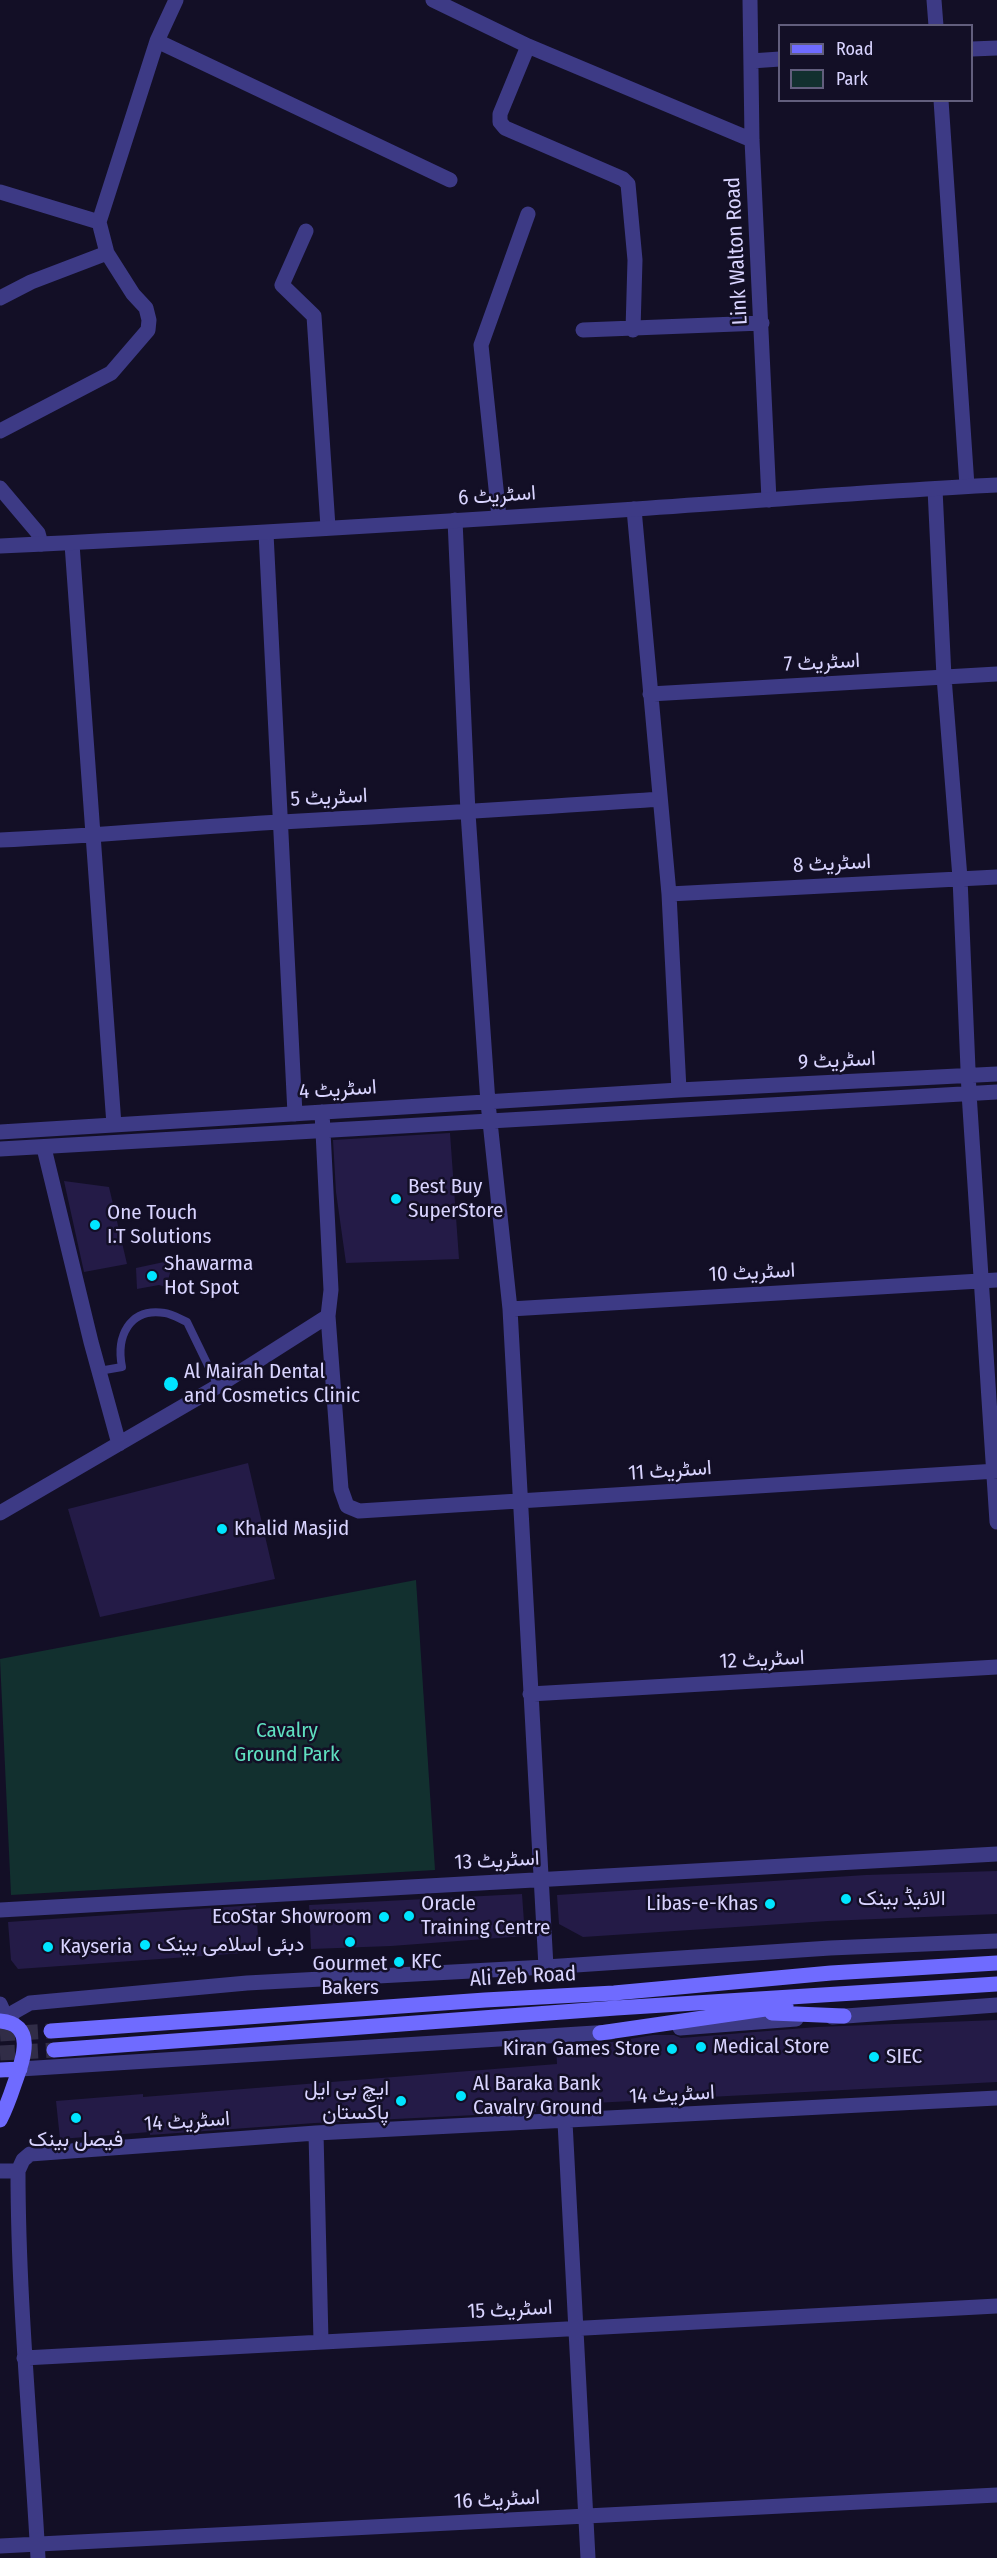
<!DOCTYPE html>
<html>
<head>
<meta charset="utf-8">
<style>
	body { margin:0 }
	#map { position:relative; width:997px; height:2558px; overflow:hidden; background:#130f26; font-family:"Fira Sans Condensed",sans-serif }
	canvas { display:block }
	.legend { position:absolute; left:778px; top:24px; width:195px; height:78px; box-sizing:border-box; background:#130f26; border:2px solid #625e7d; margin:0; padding:8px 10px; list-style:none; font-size:18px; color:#d9d4ff }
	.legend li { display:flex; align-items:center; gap:12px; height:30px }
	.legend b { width:30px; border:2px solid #625e7d }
</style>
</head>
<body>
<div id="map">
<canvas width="997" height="2558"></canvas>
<ul class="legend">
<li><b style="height:8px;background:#6f6bff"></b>Road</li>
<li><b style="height:16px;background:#12302f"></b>Park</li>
</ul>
</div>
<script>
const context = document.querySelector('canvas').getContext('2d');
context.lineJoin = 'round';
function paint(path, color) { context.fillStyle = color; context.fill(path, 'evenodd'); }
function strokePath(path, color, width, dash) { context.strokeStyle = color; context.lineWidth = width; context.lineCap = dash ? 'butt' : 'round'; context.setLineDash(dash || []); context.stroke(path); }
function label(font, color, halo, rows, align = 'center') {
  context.font = font + ' "Fira Sans Condensed",Vazirmatn,sans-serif'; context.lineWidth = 5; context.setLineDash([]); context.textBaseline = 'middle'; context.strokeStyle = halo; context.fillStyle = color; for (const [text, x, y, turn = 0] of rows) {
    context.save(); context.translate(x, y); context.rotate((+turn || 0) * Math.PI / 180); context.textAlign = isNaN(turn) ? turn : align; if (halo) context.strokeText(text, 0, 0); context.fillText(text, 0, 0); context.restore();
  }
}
paint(new Path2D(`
	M416 1580 435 1870 11 1895 0 1659Z`), '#12302f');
paint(new Path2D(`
	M450 1133 459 1259 346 1263 336 1192 333 1140Z
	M64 1181 109 1187 127 1264 84 1272Z
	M164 1262 172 1266 166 1287 159 1285 137 1289 136 1268Z
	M248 1463 275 1579 100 1617 68 1509Z
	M997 1871V1914L828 1921 583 1937 559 1924 557 1895 866 1875Z
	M522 1894 525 1936 391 1946 311 1949 309 1905Z
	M256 1905 259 1952 18 1969 11 1960 8 1922Z
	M997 2020V2082L536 2106V2112L315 2123 150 2135V2132L60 2139 56 2101 143 2094V2097L168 2095 557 2064 556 2045 612 2042 653 2035H674L681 2038 817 2027Z`), '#241b47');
strokePath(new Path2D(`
	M0 2034 51 2031
	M0 2053 54 2050`), '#312d47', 15, [15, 8]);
strokePath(new Path2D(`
	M99 1371 122 1367C116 1337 129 1307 165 1313 172 1314 180 1319 187 1322L218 1386`), '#3d3a85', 8);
strokePath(new Path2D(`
	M433 0 528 46 752 140
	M750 0 752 140 769 500
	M934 0 936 26
	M157 41 450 180
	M528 46 500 114V122L505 128 623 179 628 184 635 260 633 330
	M972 49 997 48
	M751 61 780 59
	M941 100 967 486
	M0 192 99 222
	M306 231 282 285 314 316 328 527
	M0 298 31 282 107 253 99 222 157 41 176 0
	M583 330 762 323
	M0 431 111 373 148 330 149 320 146 308 133 294 107 253
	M0 488 38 533 41 544
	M935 489 944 677 960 878 969 1093 997 1522
	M634 509 669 894 679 1090
	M499 517 481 345 528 214
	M455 520 468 813 488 1103 510 1309 546 1967
	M266 533 295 1114
	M72 544 114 1125
	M650 694 997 674
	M0 840C94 836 188 827 282 822 408 815 534 808 660 799
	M669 894 997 877
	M322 1112 331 1290 328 1316 341 1489 347 1506 359 1511 997 1471
	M0 1132 679 1090 997 1074
	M44 1148 91 1342 119 1444
	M0 1149 997 1092
	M510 1309 997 1280
	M0 1513 218 1386 328 1316
	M530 1694 997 1667
	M0 1910 997 1854
	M0 2004 8 2022
	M832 2017 997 2005
	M8 2022 14 2012 30 2003 247 1983 546 1967 830 1948 997 1941
	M680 2028 796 2019
	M20 2069 611 2032
	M565 2122 588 2558
	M316 2133 321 2341
	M0 2171H18L23 2160 30 2154 316 2133 997 2098
	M18 2171C18 2300 31 2429 38 2558
	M24 2358 997 2306
	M0 2546 997 2495`), '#3d3a85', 15);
strokePath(new Path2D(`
	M0 546C212 536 424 523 636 509 757 501 877 491 997 485`), '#3d3a85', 15);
strokePath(new Path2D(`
	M772 2013 844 2016
	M0 2021C38 2024 22 2062 14 2085 10 2097 6 2108 0 2120
	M51 2031 485 2000 614 1993 831 1973 997 1963
	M600 2033 786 2006
	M54 2050 616 2008 997 1984
	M0 2070 20 2069`), '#6f6bff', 15);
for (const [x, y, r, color] of [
	[396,1199,6,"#00e5ff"],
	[95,1225,6,"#00e5ff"],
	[152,1276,6,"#00e5ff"],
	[171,1384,8,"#00e5ff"],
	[222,1529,6,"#00e5ff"],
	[846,1899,6,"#00e5ff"],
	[770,1904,6,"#00e5ff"],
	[409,1916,6,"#00e5ff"],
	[384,1917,6,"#00e5ff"],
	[350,1942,6,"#00e5ff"],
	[145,1945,6,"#00e5ff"],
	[48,1947,6,"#00e5ff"],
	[399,1962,6,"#00e5ff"],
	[701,2047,6,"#00e5ff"],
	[672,2049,6,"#00e5ff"],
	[874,2057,6,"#00e5ff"],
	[461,2096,6,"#00e5ff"],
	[401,2101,6,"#00e5ff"],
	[76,2118,6,"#00e5ff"]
]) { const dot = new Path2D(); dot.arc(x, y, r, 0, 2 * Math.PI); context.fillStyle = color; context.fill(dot); strokePath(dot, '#130f26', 2); }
label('21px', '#d9d4ff', '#130f26', [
	["Link Walton Road",737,251,-93],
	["اسٹریٹ 6",497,496,-4],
	["اسٹریٹ 7",822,663,-3],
	["اسٹریٹ 5",329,798,-3],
	["اسٹریٹ 8",832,864,-3],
	["اسٹریٹ 9",837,1061,-3],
	["اسٹریٹ 4",338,1090,-4],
	["اسٹریٹ 10",752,1273,-3],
	["اسٹریٹ 11",670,1471,-4],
	["اسٹریٹ 12",762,1660,-3],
	["اسٹریٹ 13",497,1861,-3],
	["Ali Zeb Road",523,1977,-3],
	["اسٹریٹ 14",672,2095,-3],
	["اسٹریٹ 14",187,2122,-4],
	["اسٹریٹ 15",510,2310,-3],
	["اسٹریٹ 16",497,2500,-3]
]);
label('21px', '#d9d4ff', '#130f26', [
	["Best Buy",408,1187],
	["SuperStore",408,1211],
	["One Touch",107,1213],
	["I.T Solutions",107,1237],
	["Shawarma",164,1264],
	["Hot Spot",164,1288],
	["Al Mairah Dental",184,1372],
	["and Cosmetics Clinic",184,1396],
	["Khalid Masjid",234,1529],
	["الائیڈ بینک",858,1899],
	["Oracle",421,1904],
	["Training Centre",421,1928],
	["Libas-e-Khas",758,1904,"right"],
	["EcoStar Showroom",372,1917,"right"],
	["دبئی اسلامی بینک",157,1945],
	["Kayseria",60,1947],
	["KFC",411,1962],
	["Gourmet",350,1964,"center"],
	["Bakers",350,1988,"center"],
	["Medical Store",713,2047],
	["Kiran Games Store",660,2049,"right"],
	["SIEC",886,2057],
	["Al Baraka Bank",473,2084],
	["Cavalry Ground",473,2108],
	["ایچ بی ایل",389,2089,"right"],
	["پاکستان",389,2113,"right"],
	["فیصل بینک",76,2140,"center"]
], 'left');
label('21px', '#5fe0c0', '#130f26', [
	["Cavalry",287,1731],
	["Ground Park",287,1755]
]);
</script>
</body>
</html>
